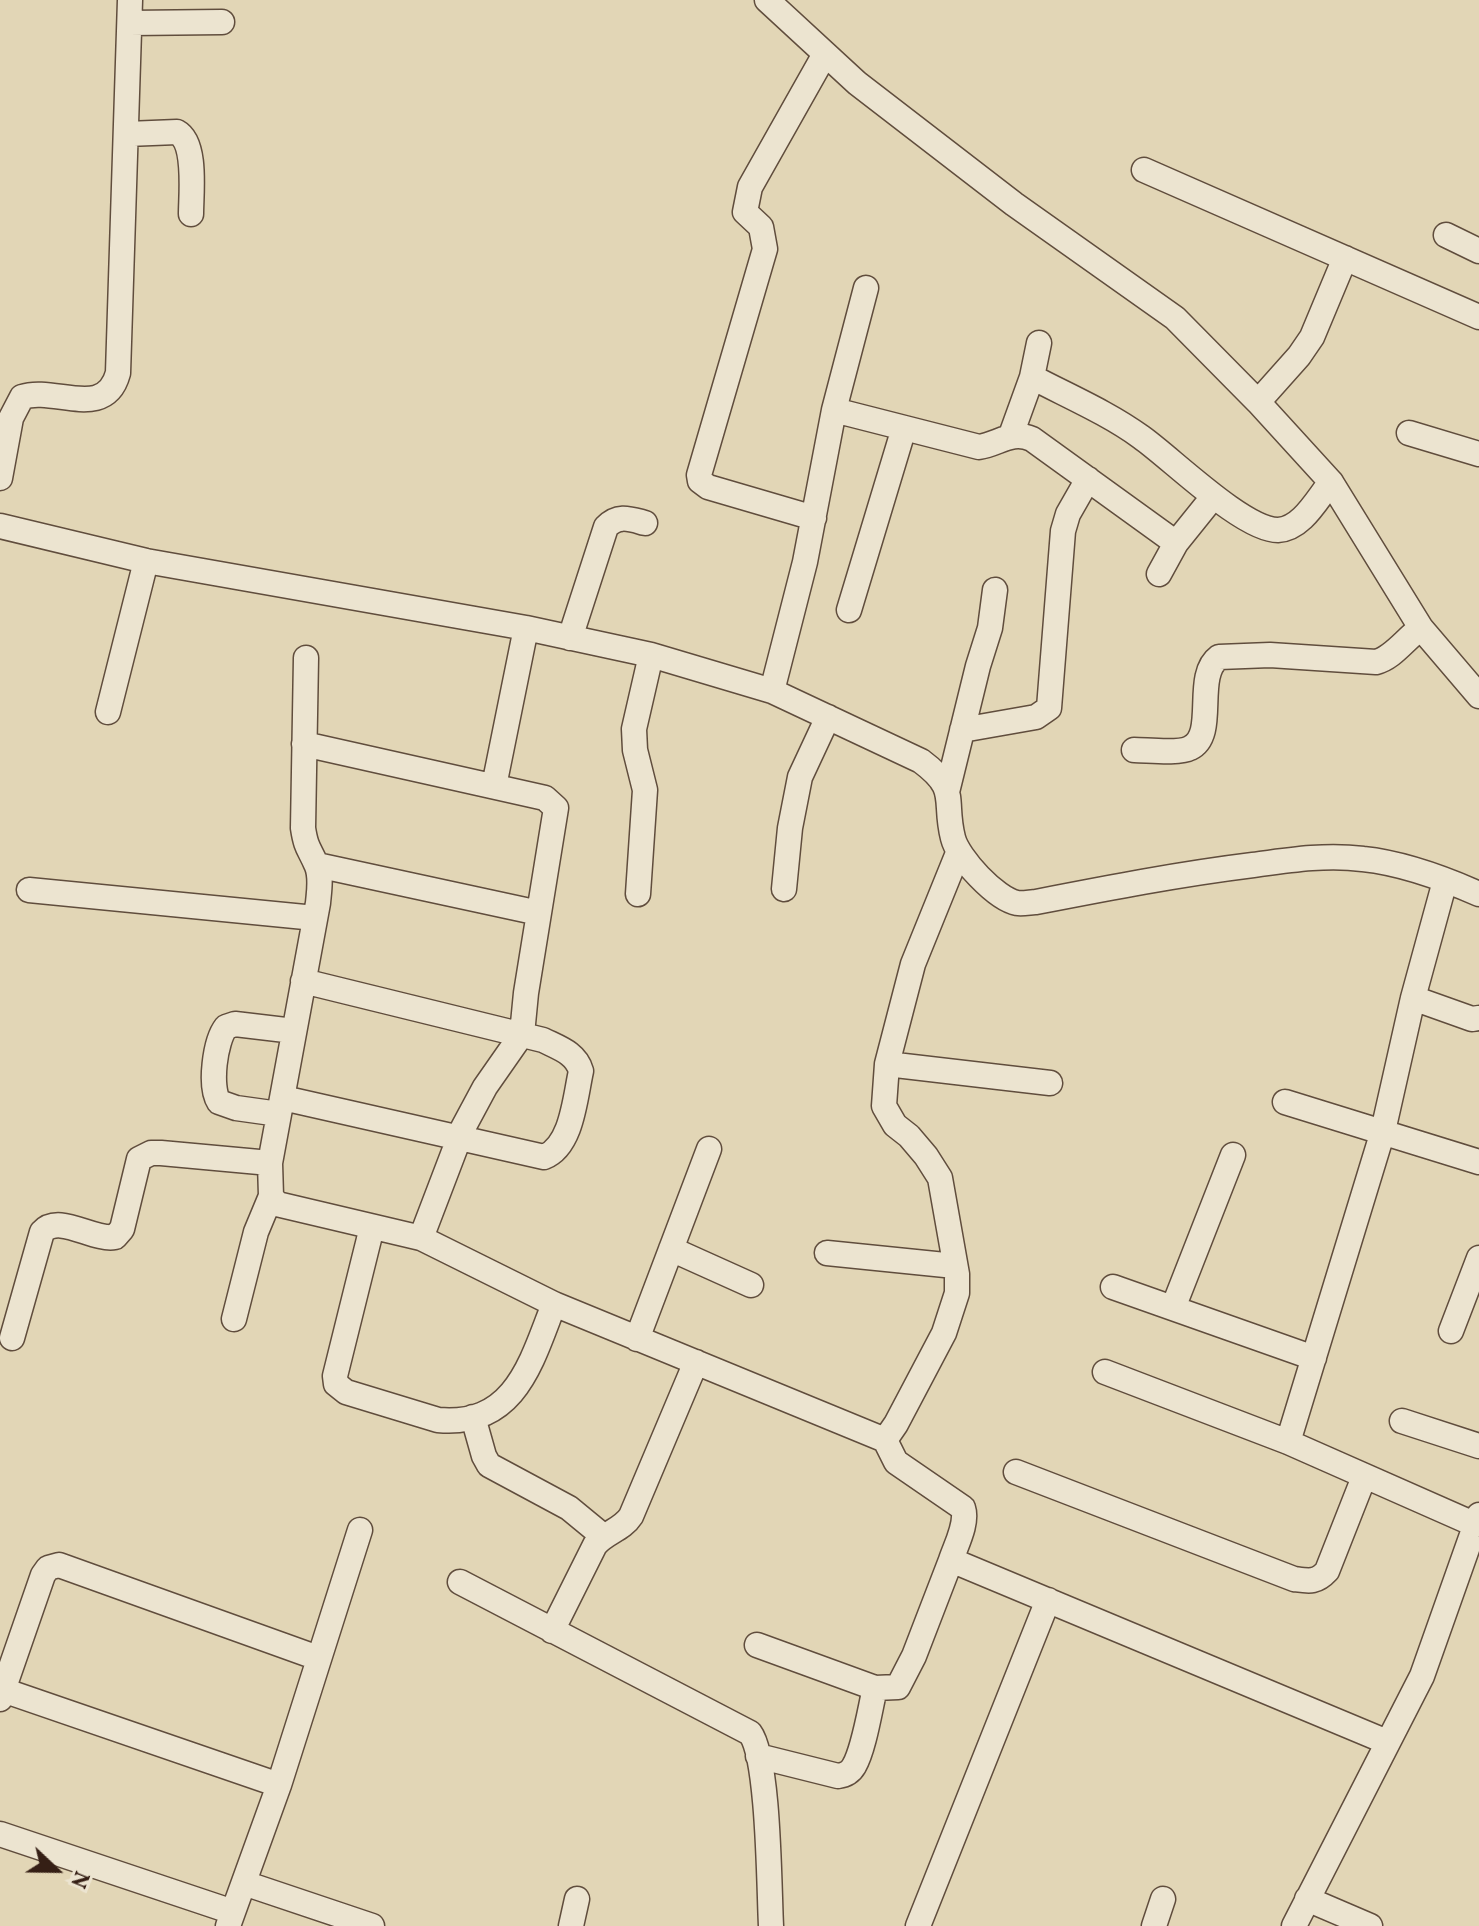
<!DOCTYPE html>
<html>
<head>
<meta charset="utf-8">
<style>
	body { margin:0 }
	#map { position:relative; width:1479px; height:1926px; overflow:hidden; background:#e2d6b6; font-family:Vollkorn,serif }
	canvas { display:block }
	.north { position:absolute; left:16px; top:1830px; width:80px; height:80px; -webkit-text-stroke:6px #ece4d0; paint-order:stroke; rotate:112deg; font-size:22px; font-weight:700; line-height:32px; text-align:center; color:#351f15 }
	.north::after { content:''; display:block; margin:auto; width:28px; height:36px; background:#351f15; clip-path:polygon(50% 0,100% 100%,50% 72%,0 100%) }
</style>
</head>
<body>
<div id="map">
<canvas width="1479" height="1926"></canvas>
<div class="north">N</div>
</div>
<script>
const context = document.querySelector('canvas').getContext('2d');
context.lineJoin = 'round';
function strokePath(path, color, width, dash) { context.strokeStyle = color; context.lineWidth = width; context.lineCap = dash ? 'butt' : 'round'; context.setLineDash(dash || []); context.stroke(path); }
const minor = new Path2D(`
	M767 0 857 83 1014 204 1175 318 1258 402 1331 482 1421 628 1479 696
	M130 23 222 22
	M127 134 177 132C197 143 191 193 191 214
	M1144 170 1479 317
	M1446 235 1479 251
	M1032 377C1068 396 1108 413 1141 437 1171 458 1243 530 1278 530 1302 529 1317 499 1331 482
	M1258 402 1299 356 1312 337 1345 258
	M834 410 979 447C999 444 1011 430 1032 439L1176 543
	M1409 433 1479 454
	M1011 435 1032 377 1039 343
	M0 478 11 418 22 397C55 386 105 421 118 373L130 0
	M814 518 708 487 700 481 699 475 765 249 761 227 745 212 750 187 825 54
	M0 526 146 561 526 628 651 655 772 691 921 761C960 790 943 799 953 838 958 858 996 899 1017 903 1023 904 1031 902 1036 902 1108 888 1180 874 1253 865 1289 860 1326 854 1363 859 1402 863 1443 878 1479 894
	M1159 574 1176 543 1213 497
	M849 610 904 428
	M570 638 606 527C618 514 630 519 645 523
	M306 658 303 828C306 848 309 848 316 864 322 876 319 891 318 903L270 1163 271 1196 277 1204 421 1238 554 1304 885 1440 896 1424 944 1333 957 1293V1274L940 1178 926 1156 909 1136 895 1125 884 1106 887 1064 913 964 958 853
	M772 691 805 562 834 410 866 288
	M108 712 146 561
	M962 730 1036 717 1049 708 1063 531 1068 514 1088 479
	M304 744 545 798 556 808 526 993 522 1034 485 1087 463 1128 421 1238
	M1134 750C1147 750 1179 754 1190 748 1218 735 1193 676 1219 657L1270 655 1376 662C1393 658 1406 638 1421 628
	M494 786 526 628
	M947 792 978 666 990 628 995 590
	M317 865 539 913
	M784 889 790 828 800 777 828 717
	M29 890 315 918
	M638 894 645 790 635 750 634 729 651 655
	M1413 998 1472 1019 1479 1018
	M887 1064 1050 1083
	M283 1098 544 1157C572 1146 575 1098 581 1071 576 1053 559 1048 543 1040L303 981
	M1285 1102 1479 1162
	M279 1114 236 1108 219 1102C209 1087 215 1041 226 1027L235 1024 294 1031
	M372 1227 335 1376 336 1384 346 1392 438 1420C515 1427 531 1363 554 1304
	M671 1249 751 1285
	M827 1253 955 1266
	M1113 1287 1314 1358
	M1173 1308 1233 1155
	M234 1319 256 1232 271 1196
	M1451 1331 1479 1258
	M12 1338 42 1232C59 1213 93 1241 115 1237L122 1229 139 1159 151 1153H161L270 1163
	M637 1339 709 1149
	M1105 1372 1288 1442 1476 1525
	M473 1417 484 1456 489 1465 569 1508 603 1536
	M1402 1421 1479 1446
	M885 1440 896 1462 963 1508C968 1523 956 1545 951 1560
	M1288 1442 1383 1131 1413 998 1445 881
	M1016 1472 1294 1579C1309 1581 1316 1583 1327 1571L1364 1477
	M460 1582 750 1733C769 1758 769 1888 771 1926
	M552 1631 595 1545C606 1532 622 1530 631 1516L696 1362
	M757 1645 875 1688 898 1687 914 1656 951 1560 1387 1742
	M0 1689 279 1785
	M0 1699 43 1575 48 1568 59 1565 318 1658
	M758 1756 838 1776C845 1775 850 1773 854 1766 864 1749 870 1709 875 1688
	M0 1834 233 1912
	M244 1883 372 1926
	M1307 1899 1370 1926
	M228 1926 279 1785 360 1530
	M571 1926 577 1899
	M918 1926 1048 1600
	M1154 1926 1163 1899
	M1294 1926 1422 1676 1479 1515`);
strokePath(minor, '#604d3d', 27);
strokePath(minor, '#ece4d0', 24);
</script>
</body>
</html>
